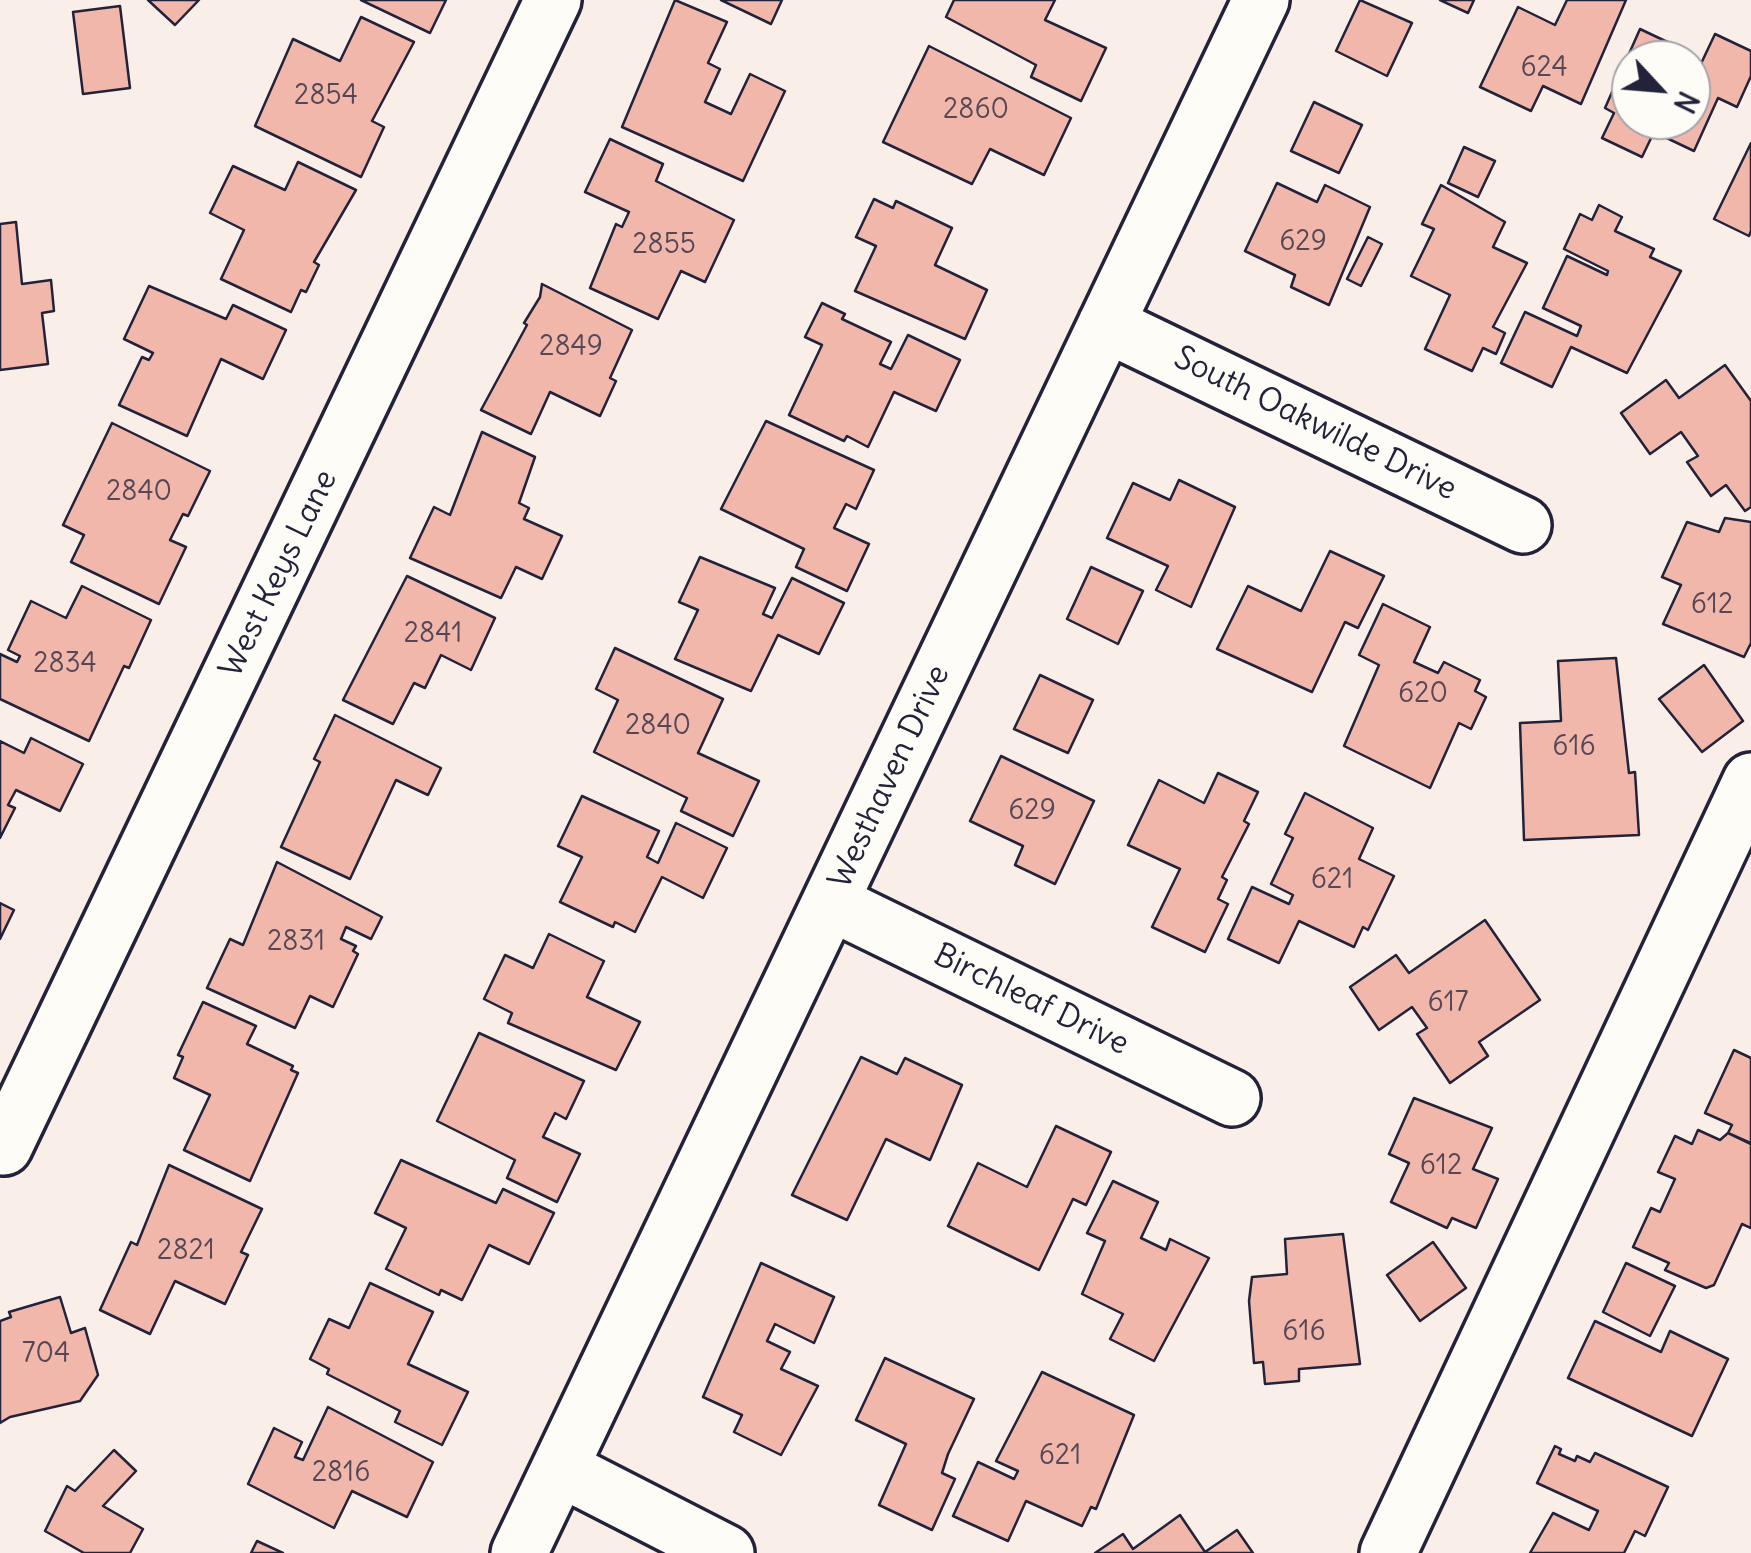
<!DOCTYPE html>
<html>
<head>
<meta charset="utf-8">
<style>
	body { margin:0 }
	#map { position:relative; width:1751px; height:1553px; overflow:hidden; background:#faeee8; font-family:Delius,sans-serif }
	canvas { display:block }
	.north { position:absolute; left:1611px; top:40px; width:100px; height:100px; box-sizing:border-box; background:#fdfcf7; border:2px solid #a5a5ac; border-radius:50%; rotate:116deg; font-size:28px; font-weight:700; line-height:40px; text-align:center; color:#22223b }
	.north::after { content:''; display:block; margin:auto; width:35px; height:45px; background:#22223b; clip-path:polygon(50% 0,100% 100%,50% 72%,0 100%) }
</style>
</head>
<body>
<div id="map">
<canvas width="1751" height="1553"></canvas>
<div class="north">N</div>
</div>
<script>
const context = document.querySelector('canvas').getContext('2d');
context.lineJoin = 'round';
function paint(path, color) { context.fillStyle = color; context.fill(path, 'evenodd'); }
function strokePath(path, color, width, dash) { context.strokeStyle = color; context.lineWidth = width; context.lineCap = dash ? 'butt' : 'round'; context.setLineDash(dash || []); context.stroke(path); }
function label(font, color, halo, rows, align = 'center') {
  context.font = font + ' Delius,sans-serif'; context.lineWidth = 10; context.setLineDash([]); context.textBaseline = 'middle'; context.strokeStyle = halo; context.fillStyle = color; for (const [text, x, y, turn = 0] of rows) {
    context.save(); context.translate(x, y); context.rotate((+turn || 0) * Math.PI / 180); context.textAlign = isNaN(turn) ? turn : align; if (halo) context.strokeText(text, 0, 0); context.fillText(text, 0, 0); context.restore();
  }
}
const building = new Path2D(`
	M148 0H199L175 25Z
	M361 0H446L430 33Z
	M675 0 727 22 708 63 720 69 705 102 731 114 750 74 785 91 743 181 622 127Z
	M721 0H782L771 24Z
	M954 0H1055L1045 20 1106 48 1081 101 1031 77 1036 65 946 17Z
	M1360 0 1412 23 1387 76 1336 51Z
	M1440 0H1474L1468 13Z
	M1567 0H1626L1581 104 1543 86 1531 111 1480 87 1518 7 1555 25Z
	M120 6 130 88 83 94 73 12Z
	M361 17 414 42 372 121 384 127 361 177 255 126 293 39 340 61Z
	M1640 29 1678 47 1673 58 1676 60H1631V120H1691V67L1698 70 1715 34 1751 51V76L1737 107 1718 98 1694 151 1654 132 1642 157 1602 138 1614 113 1605 108Z
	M929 46 1071 118 1044 175 990 149 972 184 883 142Z
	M1314 102 1362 125 1339 173 1291 151Z
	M610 139 663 164 656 181 734 220 705 282 681 271 658 319 590 288 616 224 622 227 629 212 585 192Z
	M1751 143V231L1749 236 1714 219Z
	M1464 147 1495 161 1478 197 1448 183Z
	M298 162 356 190 314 262 319 265 306 292 301 290 291 312 221 279 244 230 210 213 233 166 285 190Z
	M1277 183 1317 202 1325 185 1370 207 1329 305 1291 287 1295 275 1245 251Z
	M1441 185 1505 222 1493 247 1527 263 1493 327 1505 333 1496 354 1483 348 1472 371 1425 349 1450 295 1411 276 1434 229 1422 224Z
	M874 199 893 208 896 201 952 228 935 265 987 290 965 339 855 291 876 246 856 237Z
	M1599 205 1622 217 1615 231 1654 249 1650 257 1681 271 1627 373 1571 347 1552 387 1501 363 1525 312 1577 336 1581 326 1543 308 1567 256 1607 275 1608 271 1564 249 1580 214 1592 220Z
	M16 222 22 284 51 280 54 311 42 313 48 364 0 370V224Z
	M1368 237 1382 244 1361 286 1347 279Z
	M542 284 632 330 610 378 616 381 600 416 550 392 531 434 481 410 527 325 524 323 540 297Z
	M149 286 226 319 233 305 286 330 263 379 221 359 187 436 119 405 142 357 149 360 153 353 124 339Z
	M822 303 845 314 842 319 891 342 880 364 891 369 908 335 960 360 936 411 894 392 868 447 847 436 844 441 789 415 822 345 805 337Z
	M1725 365 1751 401V507L1745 511 1726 485 1711 496 1687 462 1698 456 1681 432 1650 454 1621 413 1666 380 1679 398Z
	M766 421 874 470 856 509 846 504 834 528 869 544 847 591 796 567 804 549 721 509Z
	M112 423 210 471 188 516 183 514 170 540 186 547 159 604 71 562 84 535 63 525Z
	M482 432 535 457 519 503 529 508 524 519 562 536 542 579 516 567 501 598 410 558 434 507 450 515Z
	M1179 480 1235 507 1191 607 1156 590 1168 566 1107 538 1133 483 1170 500Z
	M1725 518 1751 522V643L1744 657 1663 624 1681 585 1662 577 1687 522 1719 532Z
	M1330 551 1384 576 1358 628 1345 622 1312 692 1217 649 1248 586 1301 611Z
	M700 557 775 588 763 614 772 618 792 578 844 603 819 654 778 635 751 691 675 659 698 610 679 602Z
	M1091 567 1143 591 1118 644 1067 619Z
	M407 576 495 618 471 670 441 655 425 688 414 683 393 724 343 700Z
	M82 586 151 620 129 668 124 666 89 741 0 699V654L17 662 20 656 8 650 31 601 66 618Z
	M1383 604 1430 627 1414 662 1438 673 1444 662 1480 680 1475 691 1486 697 1471 729 1459 723 1430 788 1344 746 1379 665 1359 655Z
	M615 648 723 699 698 753 759 781 733 836 681 811 687 798 594 752 618 700 596 689Z
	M1616 658 1629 773 1635 772 1639 835 1524 840 1520 723 1561 721 1558 661Z
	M1704 665 1743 721 1702 752 1659 699Z
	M1040 675 1093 700 1068 753 1014 729Z
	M335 715 441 768 428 795 396 780 350 879 281 847 320 762 314 759Z
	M31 738 83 764 60 811 16 790 8 805 15 808 0 838V741L24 753Z
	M1001 756 1094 801 1055 884 1015 865 1023 846 970 821Z
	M1218 773 1258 792 1244 821 1249 824 1222 877 1227 880 1218 899 1228 904 1205 952 1152 927 1180 869 1128 845 1159 780 1204 803Z
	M1305 793 1373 828 1359 859 1394 876 1368 930 1363 927 1354 947 1299 921 1279 963 1228 939 1252 887 1289 904 1293 895 1271 884 1293 838 1285 834Z
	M582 796 659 831 647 857 658 863 676 823 727 848 703 898 662 877 635 932 615 922 613 927 560 902 582 857 558 846Z
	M277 862 382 917 371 939 346 927 341 939 356 946 353 951 358 954 333 1007 310 996 295 1028 207 988 230 939 243 945Z
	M0 903 14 910 0 939Z
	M1485 920 1540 1000 1479 1042 1488 1056 1450 1083 1417 1034 1427 1028 1412 1007 1379 1030 1350 987 1396 955 1409 973Z
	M549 934 604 961 587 997 640 1022 616 1070 508 1023 512 1013 484 999 505 955 533 968Z
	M203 1002 256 1026 247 1044 293 1066 291 1070 298 1073 250 1181 184 1150 210 1095 174 1078 183 1057 178 1055Z
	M479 1033 584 1081 566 1119 555 1113 543 1137 580 1154 557 1202 507 1178 515 1160 437 1121Z
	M1734 1050 1751 1058V1143L1728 1133 1732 1125 1705 1113Z
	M861 1057 897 1074 905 1058 962 1085 930 1160 886 1139 847 1220 792 1195Z
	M1414 1098 1492 1128 1473 1169 1498 1179 1476 1228 1452 1218 1447 1228 1391 1202 1409 1163 1389 1154Z
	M1056 1126 1111 1152 1086 1205 1073 1199 1039 1270 948 1226 978 1163 1027 1187Z
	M1698 1130 1720 1140 1728 1133 1751 1144V1228L1742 1224 1714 1285 1706 1288 1665 1270 1669 1263 1633 1247 1651 1208 1660 1212 1675 1179 1658 1172 1675 1136 1692 1144Z
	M401 1160 496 1203 503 1189 554 1213 529 1264 489 1245 462 1300 441 1290 439 1295 386 1269 406 1228 375 1213Z
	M169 1165 262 1209 241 1252 248 1255 225 1304 175 1281 150 1334 100 1310 131 1242 137 1245Z
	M1113 1181 1158 1202 1141 1238 1166 1250 1170 1239 1209 1258 1154 1361 1110 1339 1123 1314 1082 1294 1105 1241 1087 1233Z
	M1343 1234 1360 1364 1299 1369V1381L1265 1384 1263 1362 1254 1363 1249 1301 1252 1277 1287 1274 1285 1239Z
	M1433 1242 1466 1288 1420 1321 1387 1275Z
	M761 1263 834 1297 814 1343 775 1324 767 1341 790 1352 781 1369 818 1386 781 1455 734 1432 742 1415 703 1397Z
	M1626 1263 1675 1286 1650 1336 1603 1312Z
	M370 1283 433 1312 408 1364 468 1392 442 1445 395 1422 400 1411 327 1374 329 1369 310 1359 329 1319 349 1328Z
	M60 1297 71 1333 85 1328 98 1375 80 1401 10 1417 0 1423V1321L11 1317 9 1312Z
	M1595 1321 1661 1352 1670 1331 1728 1359 1692 1436 1568 1378Z
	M885 1358 974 1399 948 1454 942 1473 955 1479 932 1530 879 1505 906 1444 856 1420Z
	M1042 1372 1134 1415 1096 1509 1091 1507 1082 1526 1026 1501 1008 1541 953 1516 978 1462 1014 1479 1018 1471 996 1461Z
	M328 1407 433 1462 407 1517 352 1491 334 1528 248 1484 274 1428 302 1442 295 1457 303 1460Z
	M1555 1446 1561 1449 1559 1454 1575 1461 1577 1456 1590 1462 1595 1453 1668 1487 1645 1536 1635 1531 1624 1553H1530L1553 1513 1589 1530 1598 1511 1537 1483Z
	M114 1450 136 1471 103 1506 143 1529 130 1553H84L45 1531 67 1486 75 1491Z
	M1180 1515 1205 1552 1237 1530 1253 1553H1095L1123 1534 1133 1549Z
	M257 1541 283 1553H251Z`);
paint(building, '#f0b7aa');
strokePath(building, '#22223b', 2.5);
const minor = new Path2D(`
	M1106 324 1523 525
	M830 902 1232 1098
	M0 1145 4 1147 553 0
	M560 1468 726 1553
	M519 1553 1261 0
	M1388 1553 1751 781`);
strokePath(minor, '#22223b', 62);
strokePath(minor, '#fdfcf7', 55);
label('28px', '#564757', null, [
	["624",1544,68],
	["2854",326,96],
	["2860",976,110],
	["629",1303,242],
	["2855",664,245],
	["2849",571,347],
	["2840",139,492],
	["612",1712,605],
	["2841",433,634],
	["2834",65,664],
	["620",1423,694],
	["2840",658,726],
	["616",1574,747],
	["629",1032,811],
	["621",1332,880],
	["2831",296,942],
	["617",1448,1003],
	["612",1441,1166],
	["2821",186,1251],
	["616",1304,1332],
	["704",46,1354],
	["621",1060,1456],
	["2816",341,1473]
]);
label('32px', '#22223b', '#fdfcf7', [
	["South Oakwilde Drive",1315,424,26],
	["West Keys Lane",279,574,-64],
	["Westhaven Drive",890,777,-65],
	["Birchleaf Drive",1031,1000,26]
]);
</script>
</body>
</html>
